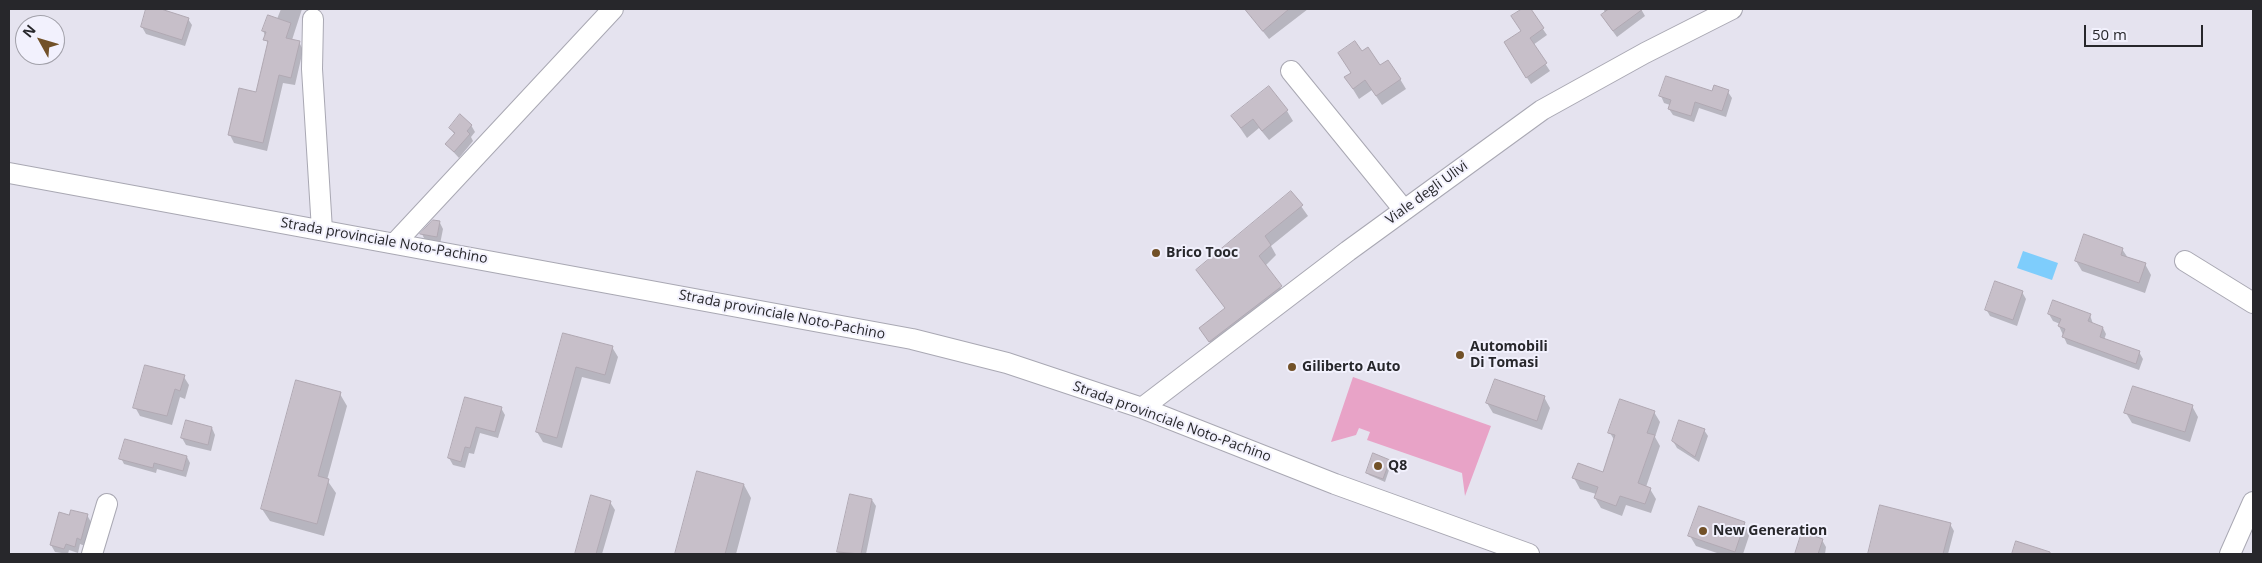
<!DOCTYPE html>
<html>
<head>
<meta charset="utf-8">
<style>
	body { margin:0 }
	#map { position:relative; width:2262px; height:563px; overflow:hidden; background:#e5e3ef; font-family:"Open Sans",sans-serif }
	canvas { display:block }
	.frame { position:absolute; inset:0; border:10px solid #27272b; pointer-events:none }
	.north { position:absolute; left:15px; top:15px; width:50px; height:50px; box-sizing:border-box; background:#f2f1fd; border:1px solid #a1a0a9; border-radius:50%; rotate:309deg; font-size:14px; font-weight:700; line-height:20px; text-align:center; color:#27272b }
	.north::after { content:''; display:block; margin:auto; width:18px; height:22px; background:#725128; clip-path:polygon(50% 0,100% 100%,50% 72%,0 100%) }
	.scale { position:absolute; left:2084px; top:25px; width:119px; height:22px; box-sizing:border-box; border:2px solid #27272b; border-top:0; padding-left:6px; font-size:15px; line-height:18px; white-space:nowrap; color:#27272b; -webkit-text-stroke:4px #f2f1fd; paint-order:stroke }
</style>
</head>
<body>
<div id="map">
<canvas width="2262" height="563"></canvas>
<div class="frame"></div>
<div class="north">N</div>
<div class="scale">50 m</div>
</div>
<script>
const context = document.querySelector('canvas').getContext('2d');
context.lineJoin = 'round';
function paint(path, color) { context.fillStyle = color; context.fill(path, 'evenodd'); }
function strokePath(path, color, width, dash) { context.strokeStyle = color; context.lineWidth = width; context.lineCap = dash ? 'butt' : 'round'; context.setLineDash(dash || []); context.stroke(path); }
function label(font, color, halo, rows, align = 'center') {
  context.font = font + ' "Open Sans",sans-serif'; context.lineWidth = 4; context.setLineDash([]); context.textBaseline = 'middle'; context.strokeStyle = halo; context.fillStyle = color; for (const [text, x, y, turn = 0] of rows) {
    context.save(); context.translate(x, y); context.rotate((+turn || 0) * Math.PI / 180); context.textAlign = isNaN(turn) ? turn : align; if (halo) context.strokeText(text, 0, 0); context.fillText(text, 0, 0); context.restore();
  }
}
paint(new Path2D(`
	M1353 377 1491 426 1465 496 1462 473 1367 440 1370 432 1359 428 1356 435 1331 442Z`), '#e8a3c7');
paint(new Path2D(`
	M2023 251 2058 263 2052 280 2017 268Z`), '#7ecdfc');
paint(new Path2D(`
	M148 9H157L188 19 192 25 185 46 146 34 142 27Z
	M281 9H302L292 40 299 42 303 50 295 85 283 83 267 151 234 143 230 135 257 94 268 45 263 30 277 19Z
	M1245 9H1308L1269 39Z
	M1524 9H1529L1547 35 1533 45 1550 71 1531 84 1509 50 1522 32 1513 17Z
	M1604 9H1641L1645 16 1617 37 1606 22Z
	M1362 53 1400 79 1406 89 1382 105 1372 90 1359 99 1346 78 1352 74Z
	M1728 92 1732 98 1726 117 1699 108 1694 122 1673 115 1669 109 1670 105 1664 103 1661 96Z
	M1287 111 1293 121 1269 140 1259 128 1247 138 1232 116Z
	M471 125 475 132 471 137 473 141 459 158 447 145 455 135 450 128Z
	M1291 192 1308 216 1271 246 1276 255 1265 266 1287 297 1216 351 1200 329 1226 309 1204 280Z
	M440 223 443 229 440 244 425 240 422 234Z
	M2122 249 2128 258 2145 264 2151 275 2145 293 2082 271 2076 261Z
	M2022 292 2026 299 2017 326 1990 316 1986 309Z
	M2049 314 2090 315 2093 324 2103 328 2106 334 2104 340 2139 352 2143 359 2139 370 2067 344 2059 326 2060 324 2053 321Z
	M564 334 612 347 618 357 610 384 582 377 562 448 543 442 537 432Z
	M184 377 189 385 185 399 180 397 172 425 140 416 135 407Z
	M340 394 347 406 327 480 336 493 324 536 270 521 262 509Z
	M1544 397 1550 408 1542 430 1493 413 1487 403Z
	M465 399 501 408 505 415 498 438 480 433 474 454 469 453 465 468 453 465 449 458Z
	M2192 406 2198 417 2190 442 2132 423 2126 413Z
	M1654 412 1660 422 1655 437 1660 446 1646 487 1650 489 1656 499 1651 513 1626 505 1622 516 1601 508 1595 498 1596 494 1580 489 1574 478 1604 473 1615 441 1610 433Z
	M212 428 215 435 211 451 186 445 182 438Z
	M1704 430 1708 436 1699 462 1677 448 1673 441Z
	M187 457 190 463 186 477 157 469 156 473 124 464 121 458Z
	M1390 461 1391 464 1385 482 1369 475 1367 472Z
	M698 472 744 485 751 498 736 554H676Z
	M592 497 610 502 615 510 602 554H576Z
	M872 500 876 506 866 554H840L838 552Z
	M1881 506 1950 524 1954 531 1948 554H1869Z
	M87 515 91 522 85 546 80 544 78 553 69 550 68 554 55 552 51 545 70 516Z
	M1744 523 1750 533 1743 554H1720L1696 546 1690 536Z
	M1803 533 1822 540 1826 547 1825 554H1796Z`), '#0003');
const building = new Path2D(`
	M146 9H161L189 18 182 40 141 27Z
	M1245 9H1289L1263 31Z
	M1522 9H1531L1544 28 1530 38 1547 63 1526 78 1504 42 1521 31 1511 16Z
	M1609 9H1643L1613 31 1601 15Z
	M268 15 291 23 286 38 300 41 291 78 279 75 263 143 228 135 239 88 256 92 268 41 263 40 266 32 262 31Z
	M1355 41 1362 51 1368 47 1380 65 1388 60 1401 79 1376 96 1365 80 1353 89 1344 77 1351 73 1338 53Z
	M1666 76 1712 91 1714 85 1729 90 1722 111 1695 102 1691 116 1668 109 1671 100 1659 96Z
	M1269 86 1288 110 1262 131 1253 119 1241 128 1231 116Z
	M460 114 472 125 467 131 470 134 454 152 445 144 455 133 449 128Z
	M1291 191 1303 205 1265 236 1271 245 1259 256 1282 286 1209 342 1199 328 1225 308 1196 270Z
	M433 220 440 221 437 237 420 234Z
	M2084 234 2123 248 2121 255 2146 263 2139 283 2075 261Z
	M1995 281 2023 291 2013 320 1985 310Z
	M2053 300 2091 314 2088 321 2103 327 2100 337 2140 351 2136 364 2062 337 2065 329 2058 326 2061 319 2048 314Z
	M563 333 613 346 605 375 576 367 557 438 536 432Z
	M145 365 185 375 180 391 175 389 167 416 133 408Z
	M1495 379 1545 396 1537 421 1486 403Z
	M296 380 341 392 318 476 329 479 317 524 261 509Z
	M2133 386 2193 405 2185 432 2124 413Z
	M465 397 502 407 495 432 476 427 470 448 465 447 461 462 448 458Z
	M1620 399 1655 411 1647 433 1655 435 1638 483 1651 488 1645 504 1620 496 1616 506 1594 498 1598 487 1572 478 1578 463 1603 472 1615 435 1608 433Z
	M186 420 212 427 208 445 181 438Z
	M1679 420 1705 429 1695 457 1672 441Z
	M125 439 187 456 183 471 154 463 153 468 119 459Z
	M1373 453 1390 460 1383 479 1366 473Z
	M697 471 744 484 725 554H675Z
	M850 494 872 499 861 554 837 552Z
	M591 495 611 501 596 554H575Z
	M1880 505 1951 523 1943 554H1868Z
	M1699 506 1745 522 1735 552 1688 536Z
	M71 510 88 514 81 540 77 538 75 547 66 544 64 549 50 545 59 512 69 515Z
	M1802 532 1823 539 1818 554H1795Z
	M2016 541 2050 552V554H2012Z`);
paint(building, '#c7bfc9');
strokePath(building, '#b0a8b2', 1);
const minor = new Path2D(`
	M313 19 312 69 322 230
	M1291 71 1404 210
	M9 173 912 339 1007 363 1142 408 1335 484 1529 554
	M395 243 613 9
	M2185 261 2253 303
	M1142 408 1348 251 1542 110 1645 53 1732 9
	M92 554 107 504
	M2230 554 2253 502`);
strokePath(minor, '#a9a8b3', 22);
strokePath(minor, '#fff', 20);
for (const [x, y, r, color] of [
	[1156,253,5,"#725128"],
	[1460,355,5,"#725128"],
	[1292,367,5,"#725128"],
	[1378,466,5,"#725128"],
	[1703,531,5,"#725128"]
]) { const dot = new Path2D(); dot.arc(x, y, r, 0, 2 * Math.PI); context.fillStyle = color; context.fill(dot); strokePath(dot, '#f2f1fd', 2); }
label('14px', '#27272b', '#f2f1fd', [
	["Viale degli Ulivi",1427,193,-36],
	["Strada provinciale Noto-Pachino",384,241,10],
	["Strada provinciale Noto-Pachino",782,315,11],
	["Strada provinciale Noto-Pachino",1172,422,20]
]);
label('bold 14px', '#27272b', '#f2f1fd', [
	["Brico Tooc",1166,253],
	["Automobili",1470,347],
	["Di Tomasi",1470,363],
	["Giliberto Auto",1302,367],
	["Q8",1388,466],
	["New Generation",1713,531]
], 'left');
</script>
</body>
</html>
